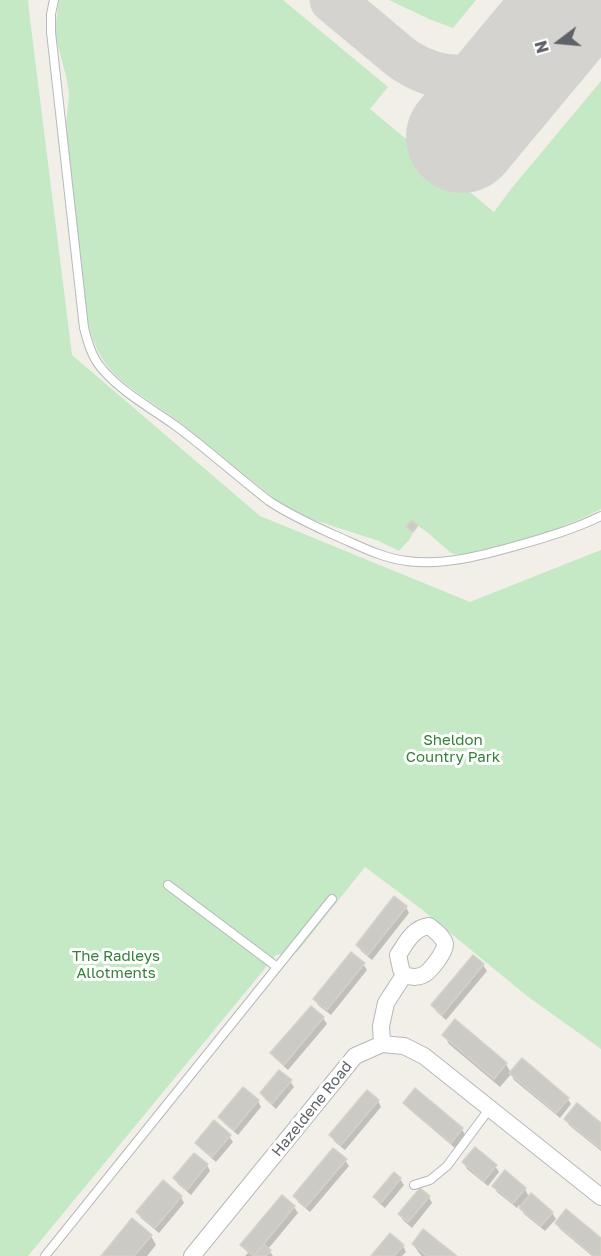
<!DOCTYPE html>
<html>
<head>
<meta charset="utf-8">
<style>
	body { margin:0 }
	#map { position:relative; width:601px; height:1256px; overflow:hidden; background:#f1efe8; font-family:"Golos Text",sans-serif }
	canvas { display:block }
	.north { position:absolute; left:529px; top:12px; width:60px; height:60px; -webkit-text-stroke:4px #fff; paint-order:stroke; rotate:254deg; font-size:16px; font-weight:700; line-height:24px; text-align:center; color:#5f6368 }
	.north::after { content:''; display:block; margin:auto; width:21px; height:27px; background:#5f6368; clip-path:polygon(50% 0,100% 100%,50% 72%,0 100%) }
</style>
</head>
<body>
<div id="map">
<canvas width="601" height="1256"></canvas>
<div class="north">N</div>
</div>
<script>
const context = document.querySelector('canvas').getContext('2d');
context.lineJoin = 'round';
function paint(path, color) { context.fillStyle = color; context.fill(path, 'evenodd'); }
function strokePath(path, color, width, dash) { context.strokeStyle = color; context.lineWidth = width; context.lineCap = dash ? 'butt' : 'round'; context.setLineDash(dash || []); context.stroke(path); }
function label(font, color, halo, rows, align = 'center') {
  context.font = font + ' "Golos Text",sans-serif'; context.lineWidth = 6; context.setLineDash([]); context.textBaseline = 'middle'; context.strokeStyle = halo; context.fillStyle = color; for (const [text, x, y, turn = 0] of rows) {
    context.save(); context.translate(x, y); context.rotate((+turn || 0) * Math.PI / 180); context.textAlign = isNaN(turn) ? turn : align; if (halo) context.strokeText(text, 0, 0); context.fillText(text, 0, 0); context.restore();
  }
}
paint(new Path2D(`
	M0 0H28L29 11 72 355 260 516 470 602 601 550V1049L527 996 420 908 365 867 297 952 276 955 28 1256H0Z
	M59 0H283L388 87 370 109 494 212 511 189 601 81V509C557 532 508 544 460 555L451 553 427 532 411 521 406 527 413 532 410 539 399 551 379 541 317 521 297 513 282 504C245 477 211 446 174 418 153 402 127 389 109 368 97 353 91 337 87 318L68 147 66 127 69 94 67 80 56 38V23Z
	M389 0H476L453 28 429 19Z`), '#c5e8c5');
paint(new Path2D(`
	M406 907 409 913 372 960 361 951 358 945Z
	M473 957 483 965 487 971 446 1020 436 1011 433 1005Z
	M363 964 367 970 331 1015 318 1005 315 999Z
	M311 1008 323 1018 327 1024 288 1070 276 1059 272 1053Z
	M444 1035 506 1064 511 1073 567 1098 571 1104 560 1118 514 1080 511 1074 500 1087 449 1044Z
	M290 1081 294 1087 276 1109 265 1099 262 1093Z
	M258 1101 261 1107 238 1135 224 1123 220 1117Z
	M378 1101 381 1107 345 1150 334 1141 331 1135Z
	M405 1103 462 1129 465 1135 455 1148 409 1109Z
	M566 1119 601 1125V1151L569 1125Z
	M229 1136 233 1142 216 1162 201 1149 197 1143Z
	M345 1160 349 1166 310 1212 298 1202 295 1196Z
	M464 1163 495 1166 499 1172 488 1186 467 1169Z
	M207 1165 210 1171 191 1195 178 1184 174 1178Z
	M394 1174 400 1179 404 1185 385 1208 379 1203 375 1197Z
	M494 1186 525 1189 529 1197 552 1213 556 1219 545 1231 524 1214 519 1205 517 1208 497 1192Z
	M181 1197 184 1203 159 1233 141 1218 138 1212Z
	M282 1197 294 1207 298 1213 268 1249 273 1256H245L248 1253 242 1245Z
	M429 1197 432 1203 412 1228 403 1220 400 1214Z
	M556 1223 601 1240V1256H592L560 1229Z
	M151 1236 156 1245 147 1256H103Z
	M413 1244 455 1256H422L419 1253Z
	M403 1246 406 1252 402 1256H373Z`), '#0003');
strokePath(new Path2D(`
	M332 0C348 14 365 27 381 41 390 48 398 56 406 61 444 86 491 81 528 57`), '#d4d3d0', 45);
strokePath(new Path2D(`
	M462 137 576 0`), '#d4d3d0', 112);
const building = new Path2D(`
	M411 521 418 525 413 532 406 527Z
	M394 896 407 906 368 955 356 945Z
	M351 952 365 963 327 1010 313 999Z
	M473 955 484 964 442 1015 431 1005Z
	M311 1006 324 1017 284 1065 270 1053Z
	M455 1019 507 1063 494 1079 442 1035Z
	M522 1058 569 1098 556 1113 509 1073Z
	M279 1070 292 1080 272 1104 260 1093Z
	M243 1087 259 1100 234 1130 218 1117Z
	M415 1088 463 1128 451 1143 403 1103Z
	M367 1090 379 1100 341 1145 329 1135Z
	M577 1103 601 1123V1149L564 1119Z
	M214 1120 231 1135 212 1157 195 1143Z
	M475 1147 497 1165 484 1181 462 1162Z
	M333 1148 347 1159 306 1207 293 1196Z
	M194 1153 208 1164 187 1190 173 1178Z
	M505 1170 526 1188 513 1203 492 1186Z
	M394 1172 401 1178 381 1203 373 1197Z
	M163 1180 182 1196 155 1228 136 1212Z
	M420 1188 430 1196 408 1222 398 1214Z
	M531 1193 553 1212 541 1226 519 1208Z
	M282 1195 295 1206 254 1256 240 1245Z
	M566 1209 601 1238V1256H594L555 1223Z
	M132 1218 152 1235 134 1256H101Z
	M423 1229 457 1256H427L412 1244Z
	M390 1233 404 1245 394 1256H371Z
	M264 1244 271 1250 266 1256H254Z`);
paint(building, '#cccac5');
strokePath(building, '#d6d1c6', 1.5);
const service = new Path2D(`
	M54 0 51 14V32L84 328C88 343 92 358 103 370 123 393 151 408 176 426 208 450 238 477 269 501 290 515 312 525 334 535 358 545 381 558 407 561 444 566 484 555 519 545 548 537 575 529 601 516
	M168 885 277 967
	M414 1185 430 1180 447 1166 490 1108
	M45 1256 332 899`);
const minor = new Path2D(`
	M382 1044 381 1026 386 1003 404 975 401 969 398 955C406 943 413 928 429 926 435 931 443 936 445 944 446 951 430 972 423 975 417 978 410 977 404 975
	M192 1256 355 1056 382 1044 404 1046 424 1056 601 1197`);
strokePath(service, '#b5b8bc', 10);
strokePath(minor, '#b5b8bc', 18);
strokePath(service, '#fff', 8);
strokePath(minor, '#fff', 16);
label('15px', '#348238', '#fff', [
	["Sheldon",453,740],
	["Country Park",453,757],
	["The Radleys",116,956],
	["Allotments",116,973]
]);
label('15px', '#5f6368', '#fff', [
	["Hazeldene Road",312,1109,-51]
]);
</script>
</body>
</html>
